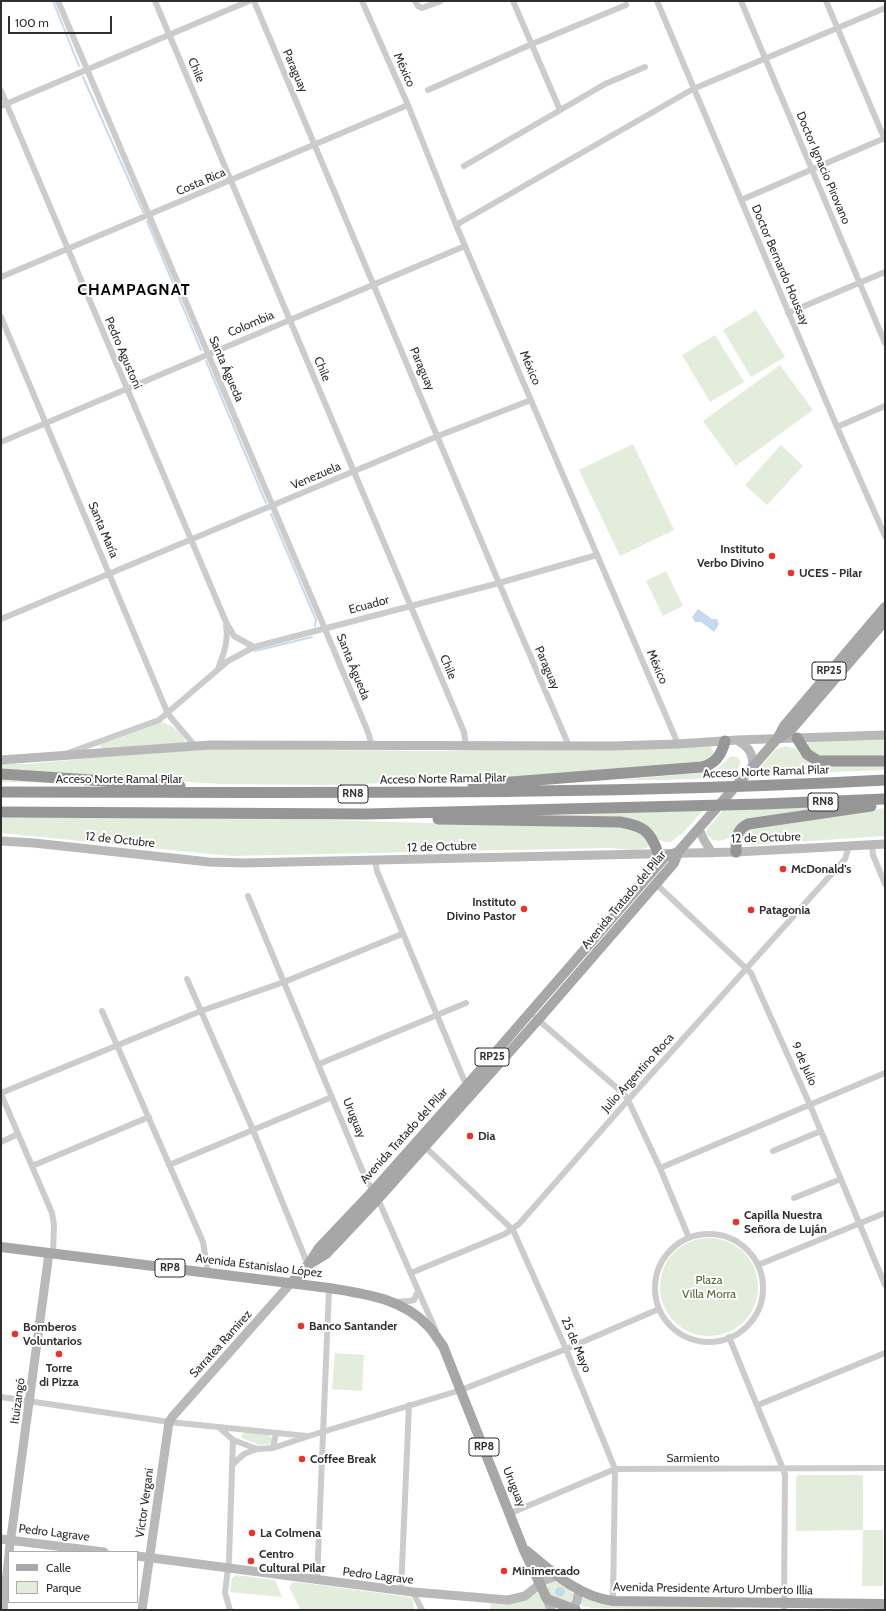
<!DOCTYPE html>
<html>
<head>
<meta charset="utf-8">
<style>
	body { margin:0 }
	#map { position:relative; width:886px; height:1611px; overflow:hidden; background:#fff; font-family:Cabin,sans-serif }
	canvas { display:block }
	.frame { position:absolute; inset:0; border:2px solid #2f2f2f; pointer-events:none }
	.legend { position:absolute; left:8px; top:1551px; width:130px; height:52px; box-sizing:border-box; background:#fff; border:1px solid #acacac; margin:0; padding:5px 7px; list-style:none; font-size:12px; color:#2f2f2f }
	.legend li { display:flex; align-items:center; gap:8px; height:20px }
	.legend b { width:20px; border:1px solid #acacac }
	.scale { position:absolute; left:8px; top:16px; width:104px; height:18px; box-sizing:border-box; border:2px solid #2f2f2f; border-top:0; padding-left:5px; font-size:12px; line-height:14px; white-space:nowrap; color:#2f2f2f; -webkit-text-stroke:3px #fff; paint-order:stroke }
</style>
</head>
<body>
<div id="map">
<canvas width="886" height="1611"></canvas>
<div class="frame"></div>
<ul class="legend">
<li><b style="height:5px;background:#a7a7a7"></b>Calle</li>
<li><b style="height:11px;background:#e3eddb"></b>Parque</li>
</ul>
<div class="scale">100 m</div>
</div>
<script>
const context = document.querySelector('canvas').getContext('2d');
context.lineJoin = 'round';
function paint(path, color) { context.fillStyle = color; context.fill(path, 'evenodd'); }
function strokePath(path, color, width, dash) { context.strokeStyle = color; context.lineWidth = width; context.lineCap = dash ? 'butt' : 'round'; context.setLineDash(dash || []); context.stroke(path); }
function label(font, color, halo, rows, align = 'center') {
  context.font = font + ' Cabin,sans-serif'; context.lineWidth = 4; context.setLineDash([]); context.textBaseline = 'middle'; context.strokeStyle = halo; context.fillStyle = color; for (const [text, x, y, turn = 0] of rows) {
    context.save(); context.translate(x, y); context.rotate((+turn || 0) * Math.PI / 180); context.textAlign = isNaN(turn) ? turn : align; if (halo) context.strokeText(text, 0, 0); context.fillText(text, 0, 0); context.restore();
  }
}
paint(new Path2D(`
	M756 310 785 357 751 377 723 330Z
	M715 335 744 382 710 402 682 355Z
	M780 365 813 410 736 466 703 421Z
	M633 444 674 530 620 556 579 470Z
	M781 445 803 466 767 505 745 485Z
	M666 571 683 606 663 616 646 581Z
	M160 722C169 723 182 732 185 741L184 743 103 749 100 746 101 744Z
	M885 738V758L830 759 811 754 807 745 809 742Z
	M710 745 714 754 709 760 703 763 520 779 329 785 220 784 1 769V764H27L192 749 446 751 517 748Z
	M785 746 796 749 804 759 885 764V770L754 775 775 750Z
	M731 756 738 757 741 764 731 777 664 780H618L710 772 716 770Z
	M1 776 70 783 1 782Z
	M866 803 739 827C731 836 726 843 713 840L707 834V829L725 808Z
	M705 808 682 834 679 835 671 842C660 843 656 838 650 829L536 817Z
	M885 808V836L752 845H746L742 842V837L747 829 774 822Z
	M84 817 256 818 501 825H611L639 829 649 844 647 848 635 850 608 848 230 856 1 833V818Z
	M660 1287a49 49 0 1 1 98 0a49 49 0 1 1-98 0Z
	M335 1353 364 1355 362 1391 332 1389Z
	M246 1432 268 1435 273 1439 272 1444 260 1445 242 1438 241 1435Z
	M798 1475H863V1530H883V1586H862L863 1530 796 1531V1477Z
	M236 1575 275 1580 282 1597 230 1592 232 1578Z
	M554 1581C561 1582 572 1589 574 1596L572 1601 569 1603C559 1600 544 1597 548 1584Z
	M296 1582 409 1597 413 1599 414 1610H301L289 1587 292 1583Z
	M537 1593 540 1594 547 1610H490L491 1601Z
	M582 1597 604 1605 738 1607 727 1610 593 1608 581 1606Z`), '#e3eddb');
paint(new Path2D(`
	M698 609 712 619H717L719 624 714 632 701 622H695L692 617Z
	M555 1592a5 5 0 1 1 10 0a5 5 0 1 1-10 0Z`), '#c6daee');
strokePath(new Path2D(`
	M53 1 79 66
	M83 77 143 212
	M147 221 201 350
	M206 361 266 503
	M271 514 316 620 315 626
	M255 651 312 637`), '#c6daee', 2);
strokePath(new Path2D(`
	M58 1 325 629 368 732 372 746
	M155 1 464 732 466 746
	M254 1 499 583 569 746
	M362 1 408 105 456 225 678 744
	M415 1 418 6 422 8 441 1
	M513 1 560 110
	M657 1 837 427 885 536
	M741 1 885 343
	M826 1 885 140
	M428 90 532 44 626 5
	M1 91 226 622 234 636 254 647
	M1 106 249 1
	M464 166 605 84 645 67
	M741 200 885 138
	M456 225 693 89 885 8
	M1 277 408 105
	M788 313 885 272
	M1 317 168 714 195 746
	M837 427 885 406
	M1 442 465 246
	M1 619 438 436 531 400
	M218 669C223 656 229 640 226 626
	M68 753 159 720 228 661 254 647 499 583 597 555
	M872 845 873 855 885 884
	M375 860 377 871 464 1080 469 1086
	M656 884 751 973 810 1105 885 1285
	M248 896 365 1177 378 1199 436 1331
	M187 979 253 1130 308 1265
	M102 1011 203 1242 208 1273
	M536 1018 624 1094 628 1100 660 1168 689 1238
	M319 1064 466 1003
	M1 1093 201 1011 284 982 402 934
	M1 1094 52 1213 54 1225 53 1253
	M1 1142 18 1134
	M423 1145 513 1230 566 1349 615 1469 613 1601
	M773 1151 821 1131
	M169 1165 332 1097
	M32 1166 149 1117
	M660 1168 885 1073
	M794 1198 841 1179
	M655 1288a54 54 0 1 1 108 0a54 54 0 1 1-108 0Z
	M758 1265 885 1213
	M411 1273 505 1234 519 1224 628 1100 845 859 849 846
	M395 1302 409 1301 414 1300 418 1291
	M729 1337 783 1469 785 1475 784 1610
	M1 1397 169 1422 307 1436
	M758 1405 885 1353
	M220 1428 233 1440 249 1446 258 1449 273 1448 309 1436 461 1390 566 1349 659 1309
	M273 1448 276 1433
	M232 1465 244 1454 257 1449
	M511 1513 615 1469 885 1468
	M317 1581 329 1288
	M401 1591 409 1405
	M413 1592 422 1610
	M230 1610 225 1593 229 1560 233 1440`), '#ccc', 6);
strokePath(new Path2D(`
	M737 740C749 747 753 753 753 767
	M1 760 210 745 613 746 678 744 737 740 885 735
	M699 829 704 840 712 853
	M1 841 34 843 209 862 243 863 736 852 885 844
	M1 1539 104 1552
	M9 1552 49 1253
	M137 1556 413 1592 508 1600 525 1596 545 1580 556 1576
	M547 1599 551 1610
	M3 1610 9 1555
	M142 1610 169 1422 173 1416 291 1283
	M572 1610 577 1601 579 1589`), '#b9b9b9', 9);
strokePath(new Path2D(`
	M779 738 791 730 885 621
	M1 1247 329 1288C365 1294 402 1298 428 1326 434 1332 438 1340 443 1346L523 1548 547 1599 576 1610
	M308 1265 326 1254 378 1199 538 1020 674 863 678 852 777 739 784 726 885 607
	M291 1283 308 1265 319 1248 373 1191 468 1084 665 857 678 852
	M527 1551C552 1572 579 1597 613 1601L885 1604`), '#a7a7a7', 10);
strokePath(new Path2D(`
	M797 738 807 754 818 761H885
	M1 774 180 786
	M473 785 702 767C716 764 722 754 725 741
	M1 792C296 792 591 796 885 780
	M1 812 367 814 762 804 885 799
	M438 819 620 822C643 826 650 830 658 853
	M736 852C736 839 736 830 748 824L871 806`), '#969696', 11);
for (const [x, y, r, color] of [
	[772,556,4,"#f02f26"],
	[791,573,4,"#f02f26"],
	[783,869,4,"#f02f26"],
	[524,909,4,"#f02f26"],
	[751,910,4,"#f02f26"],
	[470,1136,4,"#f02f26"],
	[736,1222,4,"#f02f26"],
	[301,1326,4,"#f02f26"],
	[15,1334,4,"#f02f26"],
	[59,1354,4,"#f02f26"],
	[302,1459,4,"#f02f26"],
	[252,1533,4,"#f02f26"],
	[251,1561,4,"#f02f26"],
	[504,1571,4,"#f02f26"]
]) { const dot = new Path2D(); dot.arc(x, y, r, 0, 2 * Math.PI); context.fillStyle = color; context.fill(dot); strokePath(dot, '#fff', 1.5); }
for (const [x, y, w] of [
	[829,671,34],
	[353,794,30],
	[823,802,30],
	[492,1057,34],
	[170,1268,30],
	[484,1447,30]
]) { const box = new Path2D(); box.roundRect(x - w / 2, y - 9, w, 18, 3); context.fillStyle = '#fff'; context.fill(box); strokePath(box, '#2f2f2f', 1); }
label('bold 11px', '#2f2f2f', null, [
	["RP25",829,671],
	["RN8",353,794],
	["RN8",823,802],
	["RP25",492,1057],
	["RP8",170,1268],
	["RP8",484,1447]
]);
label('12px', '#2f2f2f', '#fff', [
	["Chile",196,70,67],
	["México",404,70,66],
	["Paraguay",295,71,67],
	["Doctor Ignacio Pirovano",823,168,67],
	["Costa Rica",201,182,-23],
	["Doctor Bernardo Houssay",780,265,67],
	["Colombia",251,324,-23],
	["Pedro Agustoni",123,353,67],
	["México",530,368,67],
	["Santa Águeda",226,369,67],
	["Chile",322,369,67],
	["Paraguay",422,369,67],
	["Venezuela",316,476,-23],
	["Santa María",103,530,67],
	["Ecuador",369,605,-15],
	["Santa Águeda",353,667,68],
	["Chile",448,667,67],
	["México",657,667,67],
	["Paraguay",547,668,67],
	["Acceso Norte Ramal Pilar",766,772,-2],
	["Acceso Norte Ramal Pilar",119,779],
	["Acceso Norte Ramal Pilar",443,779,-1],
	["12 de Octubre",766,838,-2],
	["12 de Octubre",120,840,6],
	["12 de Octubre",442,847,-2],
	["Avenida Tratado del Pilar",624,900,-50],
	["9 de Julio",804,1064,66],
	["Julio Argentino Roca",638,1073,-48],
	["Uruguay",354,1118,68],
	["Avenida Tratado del Pilar",404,1136,-48],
	["Avenida Estanislao López",259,1266,7],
	["Sarratea Ramirez",221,1344,-48],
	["25 de Mayo",576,1345,67],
	["Ituizangó",18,1401,-82],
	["Sarmiento",693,1458],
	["Uruguay",514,1487,68],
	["Víctor Vergani",145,1503,-82],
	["Pedro Lagrave",54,1533,7],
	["Pedro Lagrave",378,1576,7],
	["Avenida Presidente Arturo Umberto Illia",713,1589,1]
]);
label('bold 12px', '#2f2f2f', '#fff', [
	["Instituto",764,549,"right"],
	["Verbo Divino",764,563,"right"],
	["UCES - Pilar",799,573],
	["McDonald's",791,869],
	["Instituto",516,902,"right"],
	["Divino Pastor",516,916,"right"],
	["Patagonia",759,910],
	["Dia",478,1136],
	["Capilla Nuestra",744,1215],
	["Señora de Luján",744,1229],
	["Banco Santander",309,1326],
	["Bomberos",23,1327],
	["Voluntarios",23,1341],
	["Torre",59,1368,"center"],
	["di Pizza",59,1382,"center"],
	["Coffee Break",310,1459],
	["La Colmena",260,1533],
	["Centro",259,1554],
	["Cultural Pilar",259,1568],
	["Minimercado",512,1571]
], 'left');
label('12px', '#4b6d39', '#fff', [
	["Plaza",709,1280],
	["Villa Morra",709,1294]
]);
context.letterSpacing = '1px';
label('bold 16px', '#000', '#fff', [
	["CHAMPAGNAT",134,290]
]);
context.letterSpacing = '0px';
</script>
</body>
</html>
